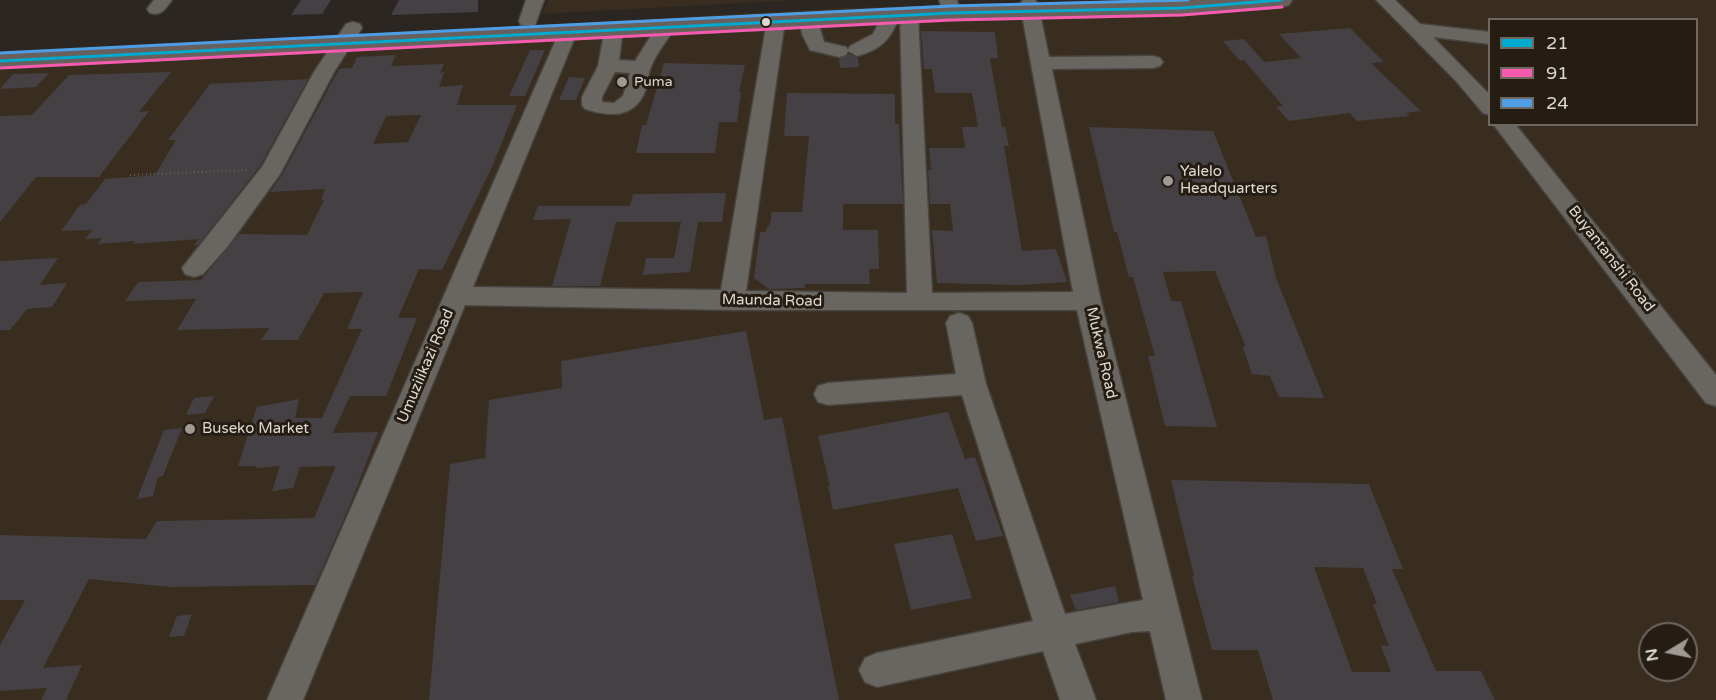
<!DOCTYPE html>
<html>
<head>
<meta charset="utf-8">
<style>
	body { margin:0 }
	#map { position:relative; width:1716px; height:700px; overflow:hidden; background:#2b2621; font-family:"Varela Round",sans-serif }
	canvas { display:block }
	.legend { position:absolute; left:1488px; top:18px; width:210px; height:108px; box-sizing:border-box; background:#251d14; border:2px solid #6f6860; margin:0; padding:8px 10px; list-style:none; font-size:18px; color:#ded9d2 }
	.legend li { display:flex; align-items:center; gap:12px; height:30px }
	.legend b { width:30px; border:2px solid #6f6860 }
	.north { position:absolute; left:1638px; top:622px; width:60px; height:60px; box-sizing:border-box; background:#251d14; border:2px solid #6f6860; border-radius:50%; rotate:260deg; font-size:16px; font-weight:700; line-height:24px; text-align:center; color:#ded9d2 }
	.north::after { content:''; display:block; margin:auto; width:21px; height:27px; background:#9f9a94; clip-path:polygon(50% 0,100% 100%,50% 72%,0 100%) }
</style>
</head>
<body>
<div id="map">
<canvas width="1716" height="700"></canvas>
<ul class="legend">
<li><b style="height:8px;background:#00a9ce"></b>21</li>
<li><b style="height:8px;background:#f75aaf"></b>91</li>
<li><b style="height:8px;background:#4d9ee5"></b>24</li>
</ul>
<div class="north">N</div>
</div>
<script>
const context = document.querySelector('canvas').getContext('2d');
context.lineJoin = 'round';
function paint(path, color) { context.fillStyle = color; context.fill(path, 'evenodd'); }
function strokePath(path, color, width, dash) { context.strokeStyle = color; context.lineWidth = width; context.lineCap = dash ? 'butt' : 'round'; context.setLineDash(dash || []); context.stroke(path); }
function label(font, color, halo, rows, align = 'center') {
  context.font = font + ' "Varela Round",sans-serif'; context.lineWidth = 6; context.setLineDash([]); context.textBaseline = 'middle'; context.strokeStyle = halo; context.fillStyle = color; for (const [text, x, y, turn = 0] of rows) {
    context.save(); context.translate(x, y); context.rotate((+turn || 0) * Math.PI / 180); context.textAlign = isNaN(turn) ? turn : align; if (halo) context.strokeText(text, 0, 0); context.fillText(text, 0, 0); context.restore();
  }
}
paint(new Path2D(`
	M548 0H797L542 14Z
	M1176 0H1716V700H0V66L7 56 840 8ZM1490 20H1696V124H1490ZM1650 634H1686V670H1650Z`), '#382d1f');
paint(new Path2D(`
	M301 0H331L322 14 291 15Z
	M399 0H478V12L391 15Z
	M1350 28 1384 62 1371 63 1421 111 1406 113 1410 116 1357 121 1350 113 1289 121 1276 107 1283 106 1244 60 1240 61 1223 41 1244 39 1264 62 1301 58 1279 34Z
	M921 31 995 32 998 58H990L1002 127H1005L1009 146H1004L1022 251 1056 249 1067 282 1019 285 937 283 932 230 953 231 950 204H930L928 170H931L929 148H965L962 127H978L972 93H935L932 69H924Z
	M530 50H545L525 96H509Z
	M849 54 858 58 859 67 840 68 839 59Z
	M396 55 391 66 444 64 440 73 444 72 439 87 463 85 457 105H517L492 167 442 270 419 269 398 318H417L386 396H350L333 433 378 432 352 500 315 585 170 587 89 579 43 668 82 665 66 700H41L47 688 0 691V645L25 600H0V535L146 539 157 521 314 518 335 468 334 466 300 467 293 488 272 491 280 466 256 468V466H238L257 407 299 399 295 418H322L362 329H347L363 292 324 293 298 340H261L269 328 177 330 196 299 125 301 138 282 201 280 239 234 307 235 324 200 321 201 325 189 270 192 282 175 339 69 352 68 357 57ZM421 115 408 142 373 144 386 116Z
	M664 63 745 65 739 92H741L737 122H719L715 153H636L642 125H646Z
	M171 72 139 112 149 111 99 177H36L0 222V116L32 115 69 75Z
	M49 73 36 87 0 89 13 74Z
	M569 77 585 78 576 100H559Z
	M308 79 260 166 198 245H194L199 239 133 244 135 241 98 244 102 238 85 239 92 230 61 231 80 205 86 204 105 179 155 175 176 140H168L210 84Z
	M787 93 895 94V124H899L903 204H843V230H878L879 269H869L870 284H805V288L769 289 754 278 760 232H765L771 221V212H802L809 136H784Z
	M1089 127 1213 131 1256 237 1266 236 1276 278 1324 398 1279 397 1270 376 1252 374 1243 348 1245 345 1215 271 1163 272 1171 301H1181L1217 427 1165 426 1148 356H1155L1133 277H1129L1117 232H1114Z
	M726 193 722 222H698L690 272 643 275 646 258H674L681 222H616L600 286H552L571 219 533 220 538 206H630L633 194Z
	M58 258 40 285 67 283 52 307 27 309 10 330H0V261Z
	M746 331 764 420 782 417 839 700H429L450 464 485 458 489 400 562 388 561 361Z
	M214 396 205 413 186 415 194 398Z
	M948 412 965 459 975 457 1003 536 976 541 958 488 833 510 828 486H830L818 436Z
	M182 428 163 476 158 477 153 496 137 499 164 430Z
	M1171 480 1369 484 1403 569H1392L1436 671H1481L1495 700H1273L1258 650H1212L1192 576H1194ZM1314 567 1363 568 1377 604H1373L1389 646H1381L1391 672H1352Z
	M952 534 972 598 911 610 894 544Z
	M1115 586 1119 602 1076 610 1070 595Z
	M192 614 184 636 169 637 177 616Z`), '#454043');
const minor = new Path2D(`
	M154 0H172C165 9 162 16 150 13L147 9Z
	M526 0H544L535 25H521L519 21Z
	M939 0H957L960 13 957 17H945Z
	M1023 0H1035L1038 4 1049 57 1153 56 1160 58 1163 62 1160 66 1153 68 1052 69 1101 301 1202 700H1166L1150 631 1132 632 1075 644 1096 700H1060L1043 651 877 687 865 682 859 670 865 658 877 653 1033 621 962 395 828 405 818 402 814 394 818 386 828 383 956 374 946 323 950 316 959 313 968 316 972 323 986 384 1065 614 1143 600 1077 310H732L465 305 303 700H267L561 28H575L577 32 473 287 721 290 767 21 769 17H783L785 21 746 291 907 293 900 15 903 11H915L918 15 932 293 1073 292 1020 4Z
	M1376 0H1395L1420 24 1490 32V44L1433 37 1490 95V115L1483 113 1456 81Z
	M890 10 896 12 899 16C892 39 880 50 857 56L848 51 846 55 839 57 810 50 802 34 800 19 802 15H816L824 42 846 47 848 50 850 46 873 34 884 12Z
	M666 21 673 23 675 27C668 40 656 53 651 67 648 74 648 82 646 89 635 119 610 117 585 109L582 105V97L598 66 605 29 607 25H621L623 29 619 60 635 61 659 23ZM615 72 630 73 623 96 614 103 602 102V97Z
	M353 22 360 24 362 28 334 72 280 174 228 246 203 274 194 277 185 274 182 268 262 167 314 72 346 24Z
	M1493 124H1515L1716 375V406L1706 403Z`);
const major = new Path2D(`
	M1199 0H1292L1289 5 1281 7 1182 15 951 20 0 68V54L951 6Z`);
strokePath(minor, '#47433f', 3);
strokePath(major, '#47433f', 3);
strokePath(new Path2D(`
	M130 175 248 170`), '#63605c', 2, [1, 3]);
paint(minor, '#696561');
paint(major, '#67605c');
strokePath(new Path2D(`
	M0 61 951 13 1182 8 1281 0`), '#00a9ce', 3);
strokePath(new Path2D(`
	M0 68 951 20 1182 15 1282 7`), '#f75aaf', 3);
strokePath(new Path2D(`
	M0 53 951 6 1188 0`), '#4d9ee5', 3);
for (const [x, y, r, color] of [
	[766,22,5,"#ded9d2"],
	[622,82,6,"#9f9a94"],
	[1168,181,6,"#9f9a94"],
	[190,429,6,"#9f9a94"]
]) { const dot = new Path2D(); dot.arc(x, y, r, 0, 2 * Math.PI); context.fillStyle = color; context.fill(dot); strokePath(dot, '#251d14', 2); }
label('14px', '#ded9d2', '#251d14', [
	["Puma",634,82]
], 'left');
label('15px', '#ded9d2', '#251d14', [
	["Yalelo",1180,172],
	["Headquarters",1180,189],
	["Buseko Market",202,429]
], 'left');
label('15px', '#ded9d2', '#251d14', [
	["Buyantanshi Road",1611,259,52],
	["Maunda Road",772,301,1],
	["Mukwa Road",1101,353,77],
	["Umuzilikazi Road",426,366,-67]
]);
</script>
</body>
</html>
